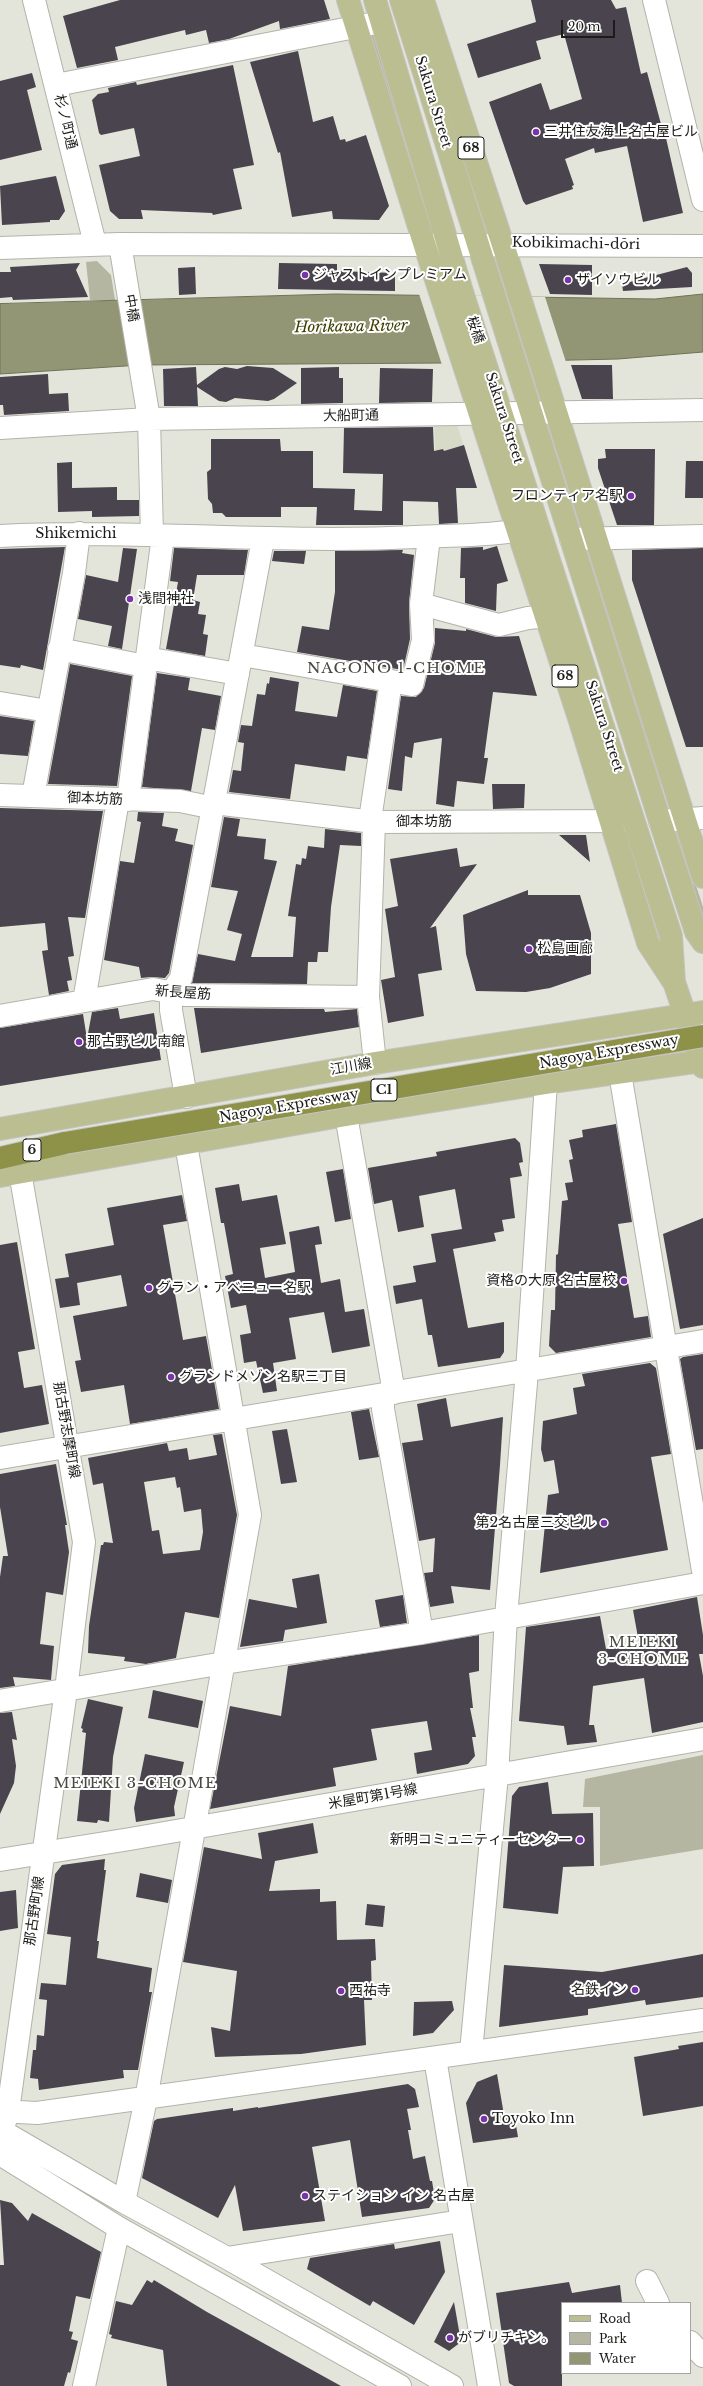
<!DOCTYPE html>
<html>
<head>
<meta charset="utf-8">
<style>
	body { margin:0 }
	#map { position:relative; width:703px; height:2386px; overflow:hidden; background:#e4e5da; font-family:"Libre Baskerville",serif }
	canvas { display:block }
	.legend { position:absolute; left:561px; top:2302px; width:130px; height:72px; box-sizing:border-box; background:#fff; border:1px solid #a4a5a3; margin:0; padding:5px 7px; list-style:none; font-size:12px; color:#1c1d19 }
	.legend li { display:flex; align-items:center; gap:8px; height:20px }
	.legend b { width:20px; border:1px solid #a4a5a3 }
	.scale { position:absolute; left:561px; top:20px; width:54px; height:18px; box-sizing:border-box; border:2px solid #1c1d19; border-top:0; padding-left:5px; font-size:12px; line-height:14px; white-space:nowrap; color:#1c1d19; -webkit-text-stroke:3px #fff; paint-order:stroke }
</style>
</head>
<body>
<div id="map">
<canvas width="703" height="2386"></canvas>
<ul class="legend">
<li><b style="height:5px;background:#bbbe91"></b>Road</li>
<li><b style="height:11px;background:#b4b6a1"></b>Park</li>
<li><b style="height:11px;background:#939674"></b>Water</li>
</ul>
<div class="scale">20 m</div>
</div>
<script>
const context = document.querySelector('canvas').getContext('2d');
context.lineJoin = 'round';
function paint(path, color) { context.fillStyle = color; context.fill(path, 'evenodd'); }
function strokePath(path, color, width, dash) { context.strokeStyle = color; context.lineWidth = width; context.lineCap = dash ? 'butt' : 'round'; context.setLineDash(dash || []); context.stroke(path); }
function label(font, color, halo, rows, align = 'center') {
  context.font = font + ' "Libre Baskerville","Noto Sans JP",serif'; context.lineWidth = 4; context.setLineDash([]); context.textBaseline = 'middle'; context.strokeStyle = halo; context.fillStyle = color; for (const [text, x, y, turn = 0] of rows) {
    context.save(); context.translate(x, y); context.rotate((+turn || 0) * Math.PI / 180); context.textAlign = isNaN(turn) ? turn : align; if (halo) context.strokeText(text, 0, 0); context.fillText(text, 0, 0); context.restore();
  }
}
paint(new Path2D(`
	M456 421 477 488H437L434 422Z`), '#d8dac8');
paint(new Path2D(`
	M371 34H374L425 198 423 200 419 199 368 38Z
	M97 261 111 275 115 300H90L86 262Z
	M553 444H557L577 511 576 514 572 512 552 447Z
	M586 547 589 549 663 781 661 784 657 783 584 550Z
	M673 814 703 907V923L669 817Z
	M625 834 628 835 659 936 657 940Z
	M703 1755V1849L600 1866V1807H583L585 1779Z`), '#b4b6a1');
const water = new Path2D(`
	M336 294 655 299 703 294V352L618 359 445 363 141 365 0 374V304Z`);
paint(water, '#939674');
strokePath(water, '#6f7259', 1);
paint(new Path2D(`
	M419 294 545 297 566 362 442 365Z`), '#e4e5da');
paint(new Path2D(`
	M120 0H324L330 19 280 29 279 21 229 39 209 43 206 30 186 35 185 30 115 47 118 60 77 68 63 16Z
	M531 0H611L616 9 626 7 641 74 647 72 665 139 666 138 683 213 643 222 627 146 595 153 594 148 565 159 574 185 572 186 573 189 526 205 523 201 489 102 541 83 550 110 582 99 564 34 536 41 541 59 478 78 467 44 536 22Z
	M298 51 313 122 333 116 340 140 345 139 346 142 366 135 389 206 379 220 333 219 332 211 292 217 280 152 278 153 250 62Z
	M233 65 254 165 233 169 242 209 213 215 212 213 141 210 143 219H119L110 211 99 165 140 156 134 128 101 135 99 133 92 100 98 94 109 92 108 88 136 82 137 85Z
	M32 73 36 87 27 90 42 150 0 160V81Z
	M56 176 65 211 59 220H50V222L2 225 0 186Z
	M80 263 76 270 88 297 13 300 12 297 0 298V272H11L10 267Z
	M279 263 337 264V271L395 273V291L278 289Z
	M539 264 592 265V295L550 294Z
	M195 267 196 294 179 295 178 268Z
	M687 267 692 273V287L623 291 622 284Z
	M571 365H612L613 399H582Z
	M247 366 273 368 297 383 274 399 268 401 235 398 226 402 219 401 197 387 198 406H164L163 369 196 367 197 385 219 369 225 367 237 369Z
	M339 367V378H343V403L301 404V368Z
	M380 368 433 369 432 402 379 403Z
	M48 374 49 394 68 393 69 411 4 415 3 405H0V377Z
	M433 427 434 451 443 449 444 451 464 445 477 488H456L458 523 439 524 438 502 403 501V525H316L317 507H281V517H226L222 513H213L212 504 208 499 207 472 211 469V439H280L281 451H313V488L355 489 354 510 382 511 383 474 343 473 344 428Z
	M605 449H655L654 525H617L598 468V459L606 458Z
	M686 461H703V498H685Z
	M72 462V488L117 487V500H139V516L92 517V511L58 512 57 463Z
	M497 546 508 581 497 584 496 611 465 603V578H460L461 548 483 547V550Z
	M65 547 43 670 21 665 20 668 0 665V549Z
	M123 548 137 549 122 649 108 646 112 626 78 619 86 575 118 582Z
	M174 548 248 550 244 575H197L193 600 200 602 198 614 206 615 203 634 208 635 205 656 166 649 178 582 170 581Z
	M703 548V747H686L632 580V550Z
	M403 550 402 553 414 555 409 603 410 639 403 670 297 652 302 626 329 630 335 592V551Z
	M274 551H306L304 564 272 561Z
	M435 628 466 631V629L496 637 519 636 537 696 493 692 484 758H488L484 784 457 781 454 807 436 804 442 738 414 743 412 758 405 756 402 791 388 789 401 696 416 697 424 688 435 643Z
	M70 664 132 676 117 786 48 784Z
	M157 673 190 678 188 690 221 696 215 730 202 728 191 791 142 787Z
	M270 677 299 682 295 711 337 717 343 685 377 691 367 759 347 756 345 771 295 764 290 799 229 792 233 770 241 771 244 743 238 742 241 725 252 726 257 694 265 695 267 683 269 684Z
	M0 716 34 721 28 756 0 754Z
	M492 784H525L524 808 493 809Z
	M0 808 103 811 85 918 68 917 74 956 68 957 72 980 67 981 69 991 49 995 42 951 48 950 45 923 0 927Z
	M138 812 164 813 162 826 178 829 175 841 193 845 169 973 165 978 151 977 141 978 139 967 104 960 120 861 134 863 141 822 137 821Z
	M224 817 240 819 237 836 266 839 264 859 277 861 251 957H293L296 917 288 916 296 864 301 865 302 858 306 859 308 846 324 848 325 829 361 833V846L340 845 331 907 328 952H318L317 962H308L307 984 192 983 198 954 235 961 242 934 227 930 238 891 211 887Z
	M559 835H586L590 862Z
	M457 848 460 867 477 864 430 928 436 926 442 970 418 974 424 1016 388 1023 381 980 395 977 385 909 398 906 390 859Z
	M528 890V895H580L591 933V974L550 988 526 992 476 991 466 954 463 915Z
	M118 1008 120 1019 154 1013 161 1060 0 1086V1028L83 1014 87 1039 92 1012Z
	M194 1008 324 1009 325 1012 357 1009 359 1027 201 1053Z
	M616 1124 632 1222 618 1224 634 1318 648 1316 651 1337 556 1353 549 1346 551 1310H555L556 1255 558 1254 562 1201 568 1200 565 1183 573 1182 569 1160 573 1159 569 1140 583 1137 582 1130Z
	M515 1138 520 1143 523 1162 519 1163 522 1176 510 1178 515 1218 502 1220 504 1231 494 1233 496 1241 453 1249 468 1328 504 1322V1352L500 1358 438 1367 432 1335H428L422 1299 396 1304 393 1286 416 1282 413 1266 436 1262 431 1234 462 1229 455 1189 419 1196 424 1227 398 1232 392 1200 374 1204 368 1168 437 1156 436 1152Z
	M343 1169 351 1219 335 1222 326 1172Z
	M239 1184 242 1201 277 1195 286 1244 260 1248 265 1278 295 1272 289 1232 319 1226 322 1244 315 1245 321 1283 340 1279 345 1312 364 1309 370 1346 332 1353 324 1312 289 1318 296 1359 273 1363 277 1391 263 1393 256 1361 244 1363 240 1335 251 1333 246 1305 231 1308 225 1276 233 1274 224 1223H221L215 1188Z
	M182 1195 187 1221 163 1225 183 1340 206 1336 219 1409 130 1424 124 1385 81 1392 75 1361 81 1360 73 1316 127 1306 121 1275 77 1283 80 1305 60 1308 55 1279 69 1277 65 1254 114 1245 107 1208Z
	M703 1218V1325L680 1329 663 1234Z
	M17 1242 35 1349 18 1352 24 1388 42 1385 49 1424 0 1433V1245Z
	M703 1354V1449L696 1450 680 1359 683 1357Z
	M650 1363 656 1368 671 1454 651 1457 668 1550 540 1573 548 1495 559 1493 554 1460 544 1462 541 1449 543 1421 577 1414 573 1388 585 1386 582 1374Z
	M446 1398 451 1427 503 1417 500 1465 490 1590 451 1586 454 1603 430 1607 424 1573 433 1572 435 1538 419 1541 402 1443 423 1440 417 1404Z
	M369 1409 379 1457 359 1460 351 1412Z
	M287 1429 297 1482 281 1484 272 1431Z
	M222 1434 237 1515 219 1618 185 1612 176 1658 146 1664 124 1661 125 1657 88 1653 89 1626 101 1545H103L104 1542 113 1543 103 1483 93 1485 88 1458 167 1443 169 1451 187 1448 189 1460 217 1455 213 1435ZM175 1477 177 1488 180 1487 184 1512 201 1509 203 1532 200 1550 163 1554 159 1530 152 1531 144 1482Z
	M56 1464 67 1525H65L69 1552 63 1595 46 1592 40 1644 54 1646 51 1680 13 1677 15 1686 0 1688V1577L3 1556H8L0 1507V1474Z
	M319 1574 327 1623 285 1630 283 1641 240 1647 249 1599 297 1608 292 1579Z
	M403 1595 407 1623 380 1627 375 1600Z
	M697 1597 703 1635V1654H699L703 1676V1722L652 1733 644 1678 593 1686 589 1725H594L597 1742 567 1745 564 1726 519 1721 526 1627 600 1616 606 1649 639 1643 633 1610Z
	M479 1635V1671L469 1673 473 1708H470L476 1737H472L475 1756 468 1764 417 1774 414 1753 432 1750 427 1721 371 1729 377 1760 333 1768 336 1786 210 1809 230 1706 281 1716 288 1666Z
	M153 1690 203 1701 198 1728 148 1718Z
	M88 1699 123 1707 113 1757 109 1822 98 1820 97 1823 77 1821 86 1733 82 1732 83 1729 81 1728Z
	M12 1712 17 1740 12 1739 16 1766 14 1783 0 1814V1713Z
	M145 1754 184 1762 174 1807 175 1816 136 1822 134 1808Z
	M548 1782 552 1814 593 1813 594 1866 563 1867 558 1914 503 1908 512 1796 519 1787Z
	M313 1823 318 1853 275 1861 269 1891 320 1889V1902L336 1901 337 1940 375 1939 376 1960 371 1961 372 2000H364L366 2045 301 2054 215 2057 211 2027 230 2031 237 1971 183 1962 204 1847 262 1859 258 1833Z
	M105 1859 104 1870H106L97 1941H99L97 1958 152 1968 149 1992H152L138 2070H123L124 2078 39 2090 38 2079 30 2078 33 2050H36L37 2035 44 2036 47 2000 39 1999 41 1983 66 1985 71 1937 47 1934 55 1874 62 1865Z
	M140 1873 172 1880 168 1903 136 1897Z
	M16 1890 18 1928 0 1931V1892Z
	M367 1904 385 1906 383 1927 365 1925Z
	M703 1954V1997L646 2005 645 2000 588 2009V2015L499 2027 504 1965 602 1972Z
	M452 2001 454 2010 433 2033 413 2036 414 2002Z
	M703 2042V2106L643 2116 634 2057 679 2049 678 2046Z
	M497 2074 504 2115 514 2114 518 2137 473 2143 466 2103 477 2082Z
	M408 2084 415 2089 419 2107 407 2109 411 2130H408L413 2159 425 2156 430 2181H432L435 2199 429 2208 362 2217 350 2140 312 2147 325 2221 243 2231 235 2185 218 2218 142 2178 154 2121 157 2119 233 2108V2111L258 2107V2108Z
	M0 2200 12 2203 28 2221 32 2213 101 2252 90 2299 76 2296 69 2331 73 2332 71 2339 78 2341 70 2373 68 2372 64 2386H0V2265H4Z
	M440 2241 445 2272 414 2325 373 2301 370 2306 307 2269 310 2258 394 2244 395 2249Z
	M147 2280 152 2283 154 2280 207 2312 341 2386H167L163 2350 111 2338 112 2335 109 2334 116 2301 132 2305Z
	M569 2282 572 2293 620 2285 622 2303H562V2386H514L509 2383 496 2293Z
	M454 2302 461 2342 449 2351 434 2342Z`), '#49444d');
const minor = new Path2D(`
	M34 0 95 244
	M654 0 703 200
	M56 85 381 22
	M120 244 149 419 152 535
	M0 248 120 244 703 246
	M0 428 149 419 703 410
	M0 536C139 529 277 544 416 537 456 535 497 536 536 527
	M571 539 703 536
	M421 604 499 625 528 618 564 615
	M59 649 145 666
	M242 655 391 681
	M146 658 238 674
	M0 703 48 711
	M0 795 180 801 214 808
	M33 796 74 573 79 533
	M128 800 163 536
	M214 803 374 822 629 821
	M660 821 703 818
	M84 1001 118 800
	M0 1016 153 989 185 995 368 997
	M375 1063 368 997 374 822 371 813 391 681 412 685 423 640 421 604 429 537
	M620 1073 703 1571
	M186 1097 171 1010V993L181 978 263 539
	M346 1115 394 1393
	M383 1395V1409L422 1633
	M0 1458 703 1341
	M0 1701 224 1663 422 1633 703 1583
	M0 1860 130 1839 703 1739
	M471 2052 497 1775 506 1617 527 1371 546 1083
	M435 2058 489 2386
	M0 2111 37 2113 703 2020
	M0 2130 124 2202 227 2258 452 2386
	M2 2132 8 2111 66 1690 84 1542 20 1172
	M0 2154 119 2228 400 2386
	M124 2202 146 2099 250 1515 186 1144
	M227 2258 461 2221
	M647 2281 658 2303
	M690 2342 703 2356
	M84 2386 119 2228`);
const major = new Path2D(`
	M348 0 425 246 579 718 648 943 673 981
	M375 0 463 295 671 936 674 982 703 1067
	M401 0 660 821 696 932 703 942
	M423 0 508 260 703 877
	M0 1129 375 1063 703 1012
	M0 1176 346 1115 546 1083 703 1061`);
const highway = new Path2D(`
	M0 1158 65 1143`);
strokePath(minor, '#b2b3a9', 24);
strokePath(major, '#c4c4c3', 24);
strokePath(highway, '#c4c4c3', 24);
strokePath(minor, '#fff', 22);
strokePath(major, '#bbbe91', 22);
strokePath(highway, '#8d9248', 22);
const highwayBridge = new Path2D(`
	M65 1143 703 1036`);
strokePath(highwayBridge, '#c4c4c3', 24, []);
strokePath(highwayBridge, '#8d9248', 22);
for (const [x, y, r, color] of [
	[536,132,4,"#7834a8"],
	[305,275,4,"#7834a8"],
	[568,280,4,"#7834a8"],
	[631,496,4,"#7834a8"],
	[130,599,4,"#7834a8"],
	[529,949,4,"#7834a8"],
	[79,1042,4,"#7834a8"],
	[624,1281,4,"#7834a8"],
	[149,1288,4,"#7834a8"],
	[171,1377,4,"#7834a8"],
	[604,1523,4,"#7834a8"],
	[580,1840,4,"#7834a8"],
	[635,1990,4,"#7834a8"],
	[341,1991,4,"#7834a8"],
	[484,2119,4,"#7834a8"],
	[305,2196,4,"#7834a8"],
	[450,2338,4,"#7834a8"]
]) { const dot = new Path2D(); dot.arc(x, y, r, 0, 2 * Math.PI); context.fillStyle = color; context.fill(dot); strokePath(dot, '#fff', 1.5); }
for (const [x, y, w] of [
	[471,148,26],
	[565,676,26],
	[384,1090,26],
	[32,1150,18]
]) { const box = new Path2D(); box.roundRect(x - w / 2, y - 11, w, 22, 3); context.fillStyle = '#fff'; context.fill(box); strokePath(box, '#1c1d19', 1); }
label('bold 13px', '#1c1d19', null, [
	["68",471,148],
	["68",565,676],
	["C1",384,1090],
	["6",32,1150]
]);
label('14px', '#1c1d19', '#fff', [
	["Sakura Street",433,102,73],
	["杉ノ町通",65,122,76],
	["Kobikimachi-dōri",576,244,1],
	["中橋",131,308,80],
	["桜橋",475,330,71],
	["大船町通",351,416,-1],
	["Sakura Street",504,418,72],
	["Shikemichi",76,534],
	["Sakura Street",604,726,72],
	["御本坊筋",95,799,2],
	["御本坊筋",424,822],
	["新長屋筋",183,993,4],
	["Nagoya Expressway",609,1052,-10],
	["江川線",351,1067,-10],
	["Nagoya Expressway",289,1106,-10],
	["那古野志摩町線",66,1430,80],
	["米屋町第1号線",373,1797,-10],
	["那古野町線",35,1911,-82]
]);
label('14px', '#1c1d19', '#fff', [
	["三井住友海上名古屋ビル",544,132],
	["ジャストインプレミアム",313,275],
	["ザイソウビル",576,280],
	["フロンティア名駅",623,496,"right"],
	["浅間神社",138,599],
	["松島画廊",537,949],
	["那古野ビル南館",87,1042],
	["資格の大原 名古屋校",616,1281,"right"],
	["グラン・アベニュー名駅",157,1288],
	["グランドメゾン名駅三丁目",179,1377],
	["第2名古屋三交ビル",596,1523,"right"],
	["新明コミュニティーセンター",572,1840,"right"],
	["名鉄イン",627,1990,"right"],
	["西祐寺",349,1991],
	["Toyoko Inn",492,2119],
	["ステイション イン 名古屋",313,2196],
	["がブリチキン。",458,2338]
], 'left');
label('italic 15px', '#3d3f01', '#fff', [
	["Horikawa River",351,327,-1]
]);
context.letterSpacing = '1px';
label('15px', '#484940', '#fff', [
	["NAGONO 1-CHOME",396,669],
	["MEIEKI",643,1643],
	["3-CHOME",643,1660],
	["MEIEKI 3-CHOME",135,1784]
]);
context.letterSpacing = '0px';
</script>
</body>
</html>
